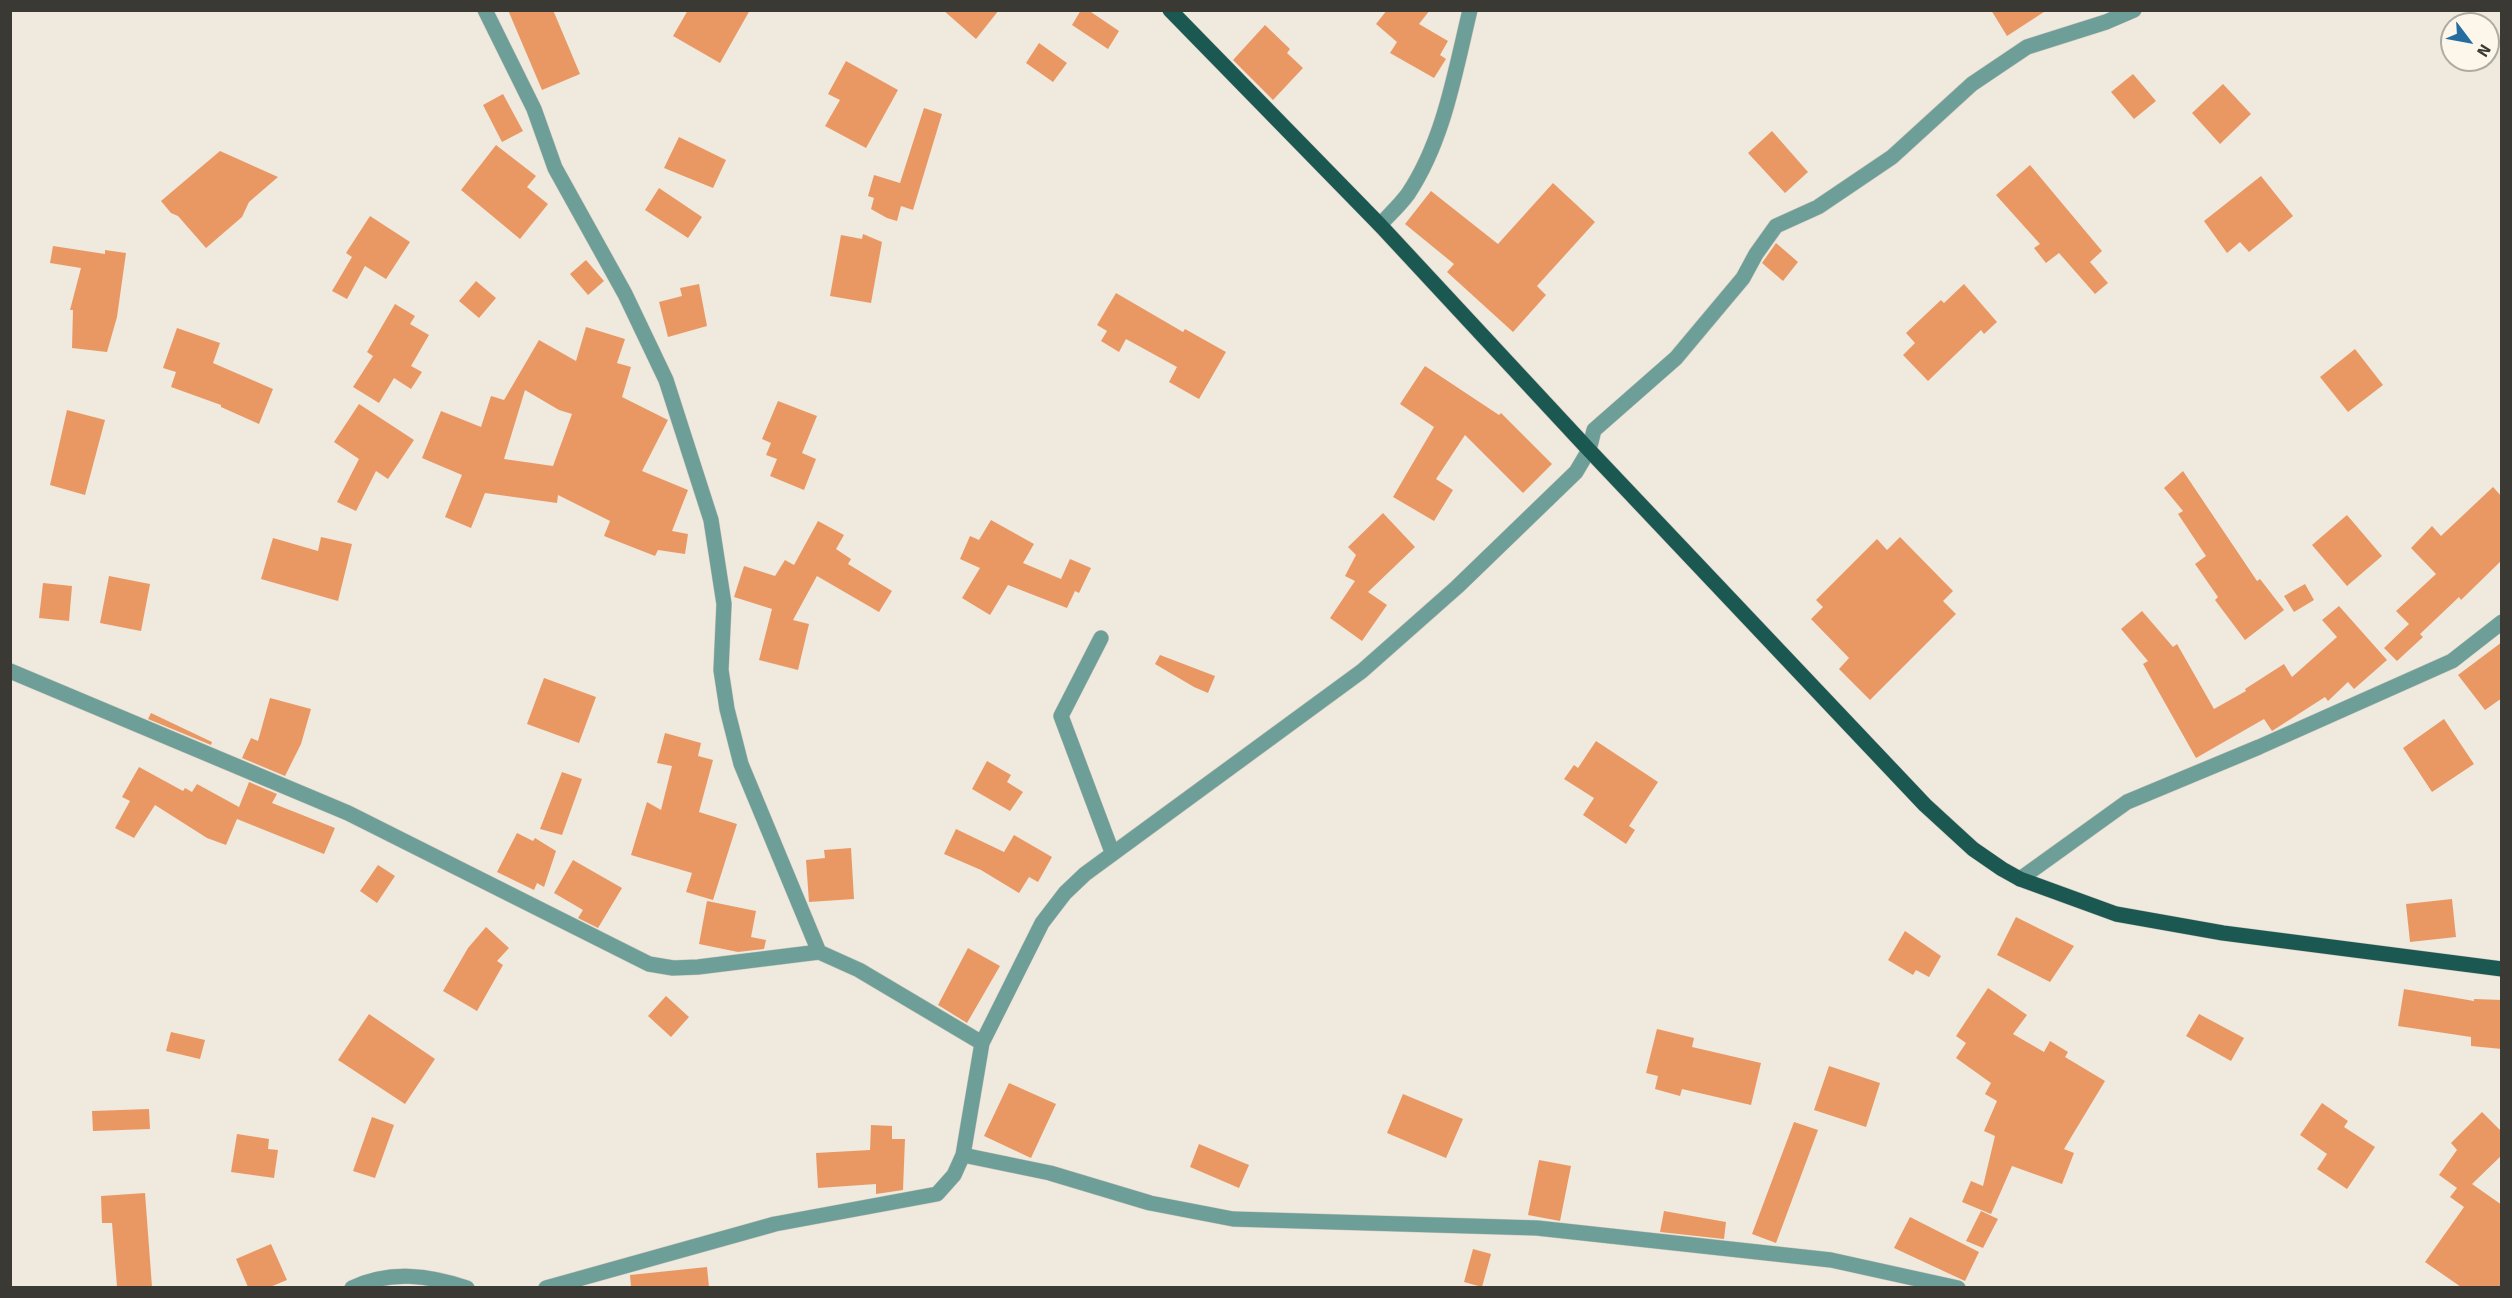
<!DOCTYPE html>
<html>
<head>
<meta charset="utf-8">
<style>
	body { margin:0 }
	#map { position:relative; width:2512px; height:1298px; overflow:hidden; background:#efe9de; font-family:Signika,sans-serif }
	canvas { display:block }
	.frame { position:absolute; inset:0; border:12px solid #3b3934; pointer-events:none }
	.north { position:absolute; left:2440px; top:12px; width:60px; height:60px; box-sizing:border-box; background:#fdf7eb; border:2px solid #afaba2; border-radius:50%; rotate:122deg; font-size:16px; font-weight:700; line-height:24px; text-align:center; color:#3b3934 }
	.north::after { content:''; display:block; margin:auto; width:21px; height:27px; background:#256da1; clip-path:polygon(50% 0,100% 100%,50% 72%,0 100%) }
</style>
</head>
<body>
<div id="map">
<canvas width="2512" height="1298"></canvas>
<div class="frame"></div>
<div class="north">N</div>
</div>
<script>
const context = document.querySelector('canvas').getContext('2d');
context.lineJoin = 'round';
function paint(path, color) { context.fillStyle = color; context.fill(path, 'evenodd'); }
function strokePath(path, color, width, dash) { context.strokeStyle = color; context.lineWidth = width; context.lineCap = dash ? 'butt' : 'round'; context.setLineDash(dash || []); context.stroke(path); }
paint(new Path2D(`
	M508 10H553L580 74 542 90Z
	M688 10H750L720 63 673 36Z
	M943 10H999L976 39Z
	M1081 10H1088L1119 31 1108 49 1072 25Z
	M1387 10H1430L1419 24 1448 41 1440 55 1446 59 1434 78 1390 53 1397 42 1376 24Z
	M1991 10H2047L2007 36Z
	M1265 25 1290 49 1287 53 1303 68 1273 100 1233 60Z
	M1039 43 1067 63 1053 82 1026 63Z
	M846 61 898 90 866 148 825 126 840 100 828 94Z
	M2133 74 2156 101 2134 119 2111 92Z
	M2223 84 2251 114 2220 144 2192 113Z
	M503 94 523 131 502 142 483 105Z
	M924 108 942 114 913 210 901 206 897 221 887 218 871 209 874 198 868 196 874 175 900 183Z
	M1772 131 1808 172 1785 193 1748 153Z
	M679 137 726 160 713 188 664 168Z
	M496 145 536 176 527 187 548 204 520 239 461 190Z
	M220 151 278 177 249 202 242 217 206 248 178 216 171 213 161 201Z
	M2030 165 2102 251 2090 262 2108 283 2095 294 2059 253 2046 263 2034 248 2040 244 1996 195Z
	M2261 176 2293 216 2249 252 2240 242 2227 253 2204 221Z
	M1553 183 1595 222 1537 286 1546 295 1513 332 1447 272 1454 264 1405 224 1431 191 1498 244Z
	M659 188 702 217 688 238 645 210Z
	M370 216 410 242 386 279 365 266 347 299 332 291 352 257 346 253Z
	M863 234 882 242 871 303 830 296 841 235 862 239Z
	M1776 243 1798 262 1783 281 1762 263Z
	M53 246 105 254V250L126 253 117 317 107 352 72 348 73 310H70L81 268 50 263Z
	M586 260 604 281 588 295 570 274Z
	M476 281 496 298 479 318 459 301Z
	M699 284 707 326 668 337 659 302 682 296 680 288Z
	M1964 284 1997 322 1984 334 1981 330 1928 381 1903 355 1915 343 1906 333 1941 300 1944 303Z
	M1116 293 1183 332 1185 329 1226 352 1199 399 1169 382 1177 367 1126 339 1119 352 1101 341 1107 331 1097 325Z
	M395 304 415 316 410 324 429 335 411 366 422 372 411 389 394 378 379 403 353 387 373 356 367 352Z
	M586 327 625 339 617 363 631 367 622 397 668 420 642 471 688 490 672 531 688 534 685 554 658 550 655 556 604 536 610 521 558 495 557 503 485 493 471 528 445 517 462 475 422 458 441 411 481 427 491 396 504 400 539 340 576 361ZM525 390 559 410 572 414 553 466 504 459Z
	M177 328 220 343 213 363 273 389 259 424 221 407V405L171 387 176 372 163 368Z
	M2355 349 2383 385 2348 412 2320 377Z
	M1425 366 1499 415 1501 413 1552 464 1523 493 1465 435 1436 479 1453 490 1434 521 1393 497 1434 427 1400 404Z
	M778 401 817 416 802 453 816 459 804 490 770 476 777 459 766 455 771 443 762 439Z
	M359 404 414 440 388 479 376 471 356 511 337 502 359 459 334 442Z
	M67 410 105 420 85 495 50 485Z
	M2183 471 2257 581 2260 579 2284 610 2245 640 2215 600 2218 597 2195 564 2206 556 2178 514 2183 511 2164 488Z
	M2493 487 2502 497V560L2461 600 2459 597 2420 634 2423 637 2397 661 2384 648 2409 624 2396 611 2436 574 2411 548 2432 526 2441 536Z
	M1383 513 1415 547 1368 592 1387 605 1362 641 1330 618 1355 581 1345 576 1356 555 1348 547Z
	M2347 515 2382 556 2347 586 2312 545Z
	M991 520 1034 544 1023 563 1061 579 1070 559 1091 568 1079 593 1075 591 1067 608 1008 585 990 615 962 598 980 568 960 559 970 536 979 540Z
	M818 521 844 535 836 549 851 559 848 564 892 591 879 612 817 576 793 620 809 624 798 670 759 660 772 609 734 597 744 566 775 576 785 560 794 565Z
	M321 537 352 544 338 601 261 579 273 538 318 551Z
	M1900 537 1953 591 1943 601 1956 614 1870 700 1839 669 1849 658 1811 619 1823 607 1816 600 1877 539 1887 550Z
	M109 576 150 584 141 631 100 623Z
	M43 583 72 586 69 621 39 618Z
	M2305 584 2314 600 2294 612 2284 596Z
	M2339 606 2387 660 2354 689 2348 682 2328 701 2325 697 2272 731 2264 719 2196 758 2143 664 2148 661 2121 629 2142 611 2173 647 2177 644 2214 709 2246 691 2245 689 2284 664 2292 677 2337 637 2322 620Z
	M2502 642V698L2485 710 2458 675Z
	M1160 655 1215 676 1208 693 1194 687 1155 664Z
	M544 678 596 697 579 743 527 724Z
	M270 698 311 709 301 744 285 776 242 758 251 738 258 741Z
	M151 713 212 742 211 745 148 719Z
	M2444 719 2474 764 2432 792 2403 748Z
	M665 733 701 743 698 756 713 760 699 812 737 824 713 900 686 892 692 873 631 855 647 802 661 810 672 766 657 763Z
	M1596 741 1658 782 1629 826 1635 830 1626 844 1583 815 1594 798 1564 779 1574 765 1578 768Z
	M987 761 1011 775 1007 782 1023 792 1010 811 972 789Z
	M139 767 183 791 185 788 192 792 197 784 239 807 249 782 277 794 272 803 335 828 324 854 237 819 226 845 207 838 155 805 134 838 115 828 130 801 122 797Z
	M562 772 582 779 562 835 540 829Z
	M956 829 1004 852 1014 835 1052 857 1038 882 1029 877 1019 893 981 870 944 854Z
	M517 833 533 841 535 838 556 851 544 887 537 883 534 890 497 872Z
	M851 848 854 899 809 902 806 860 825 858 824 850Z
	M573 860 622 888 598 928 578 918 583 910 554 893Z
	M378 865 395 876 377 903 360 891Z
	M2452 899 2456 937 2410 942 2406 904Z
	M707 901 756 911 751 937 766 940 764 949 738 952 699 944Z
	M2016 917 2074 946 2050 982 1997 955Z
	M486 927 509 948 497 961 503 965 477 1011 443 991 468 948Z
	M1905 931 1941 956 1929 977 1916 970 1913 975 1888 960Z
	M968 948 1000 966 967 1023 938 1005Z
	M1988 988 2027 1015 2013 1034 2044 1052 2050 1041 2068 1052 2065 1057 2105 1081 2064 1149 2074 1153 2062 1184 2012 1166 1991 1214 1962 1202 1971 1181 1983 1186 1995 1136 1984 1131 1997 1101 1985 1094 1991 1083 1956 1058 1966 1043 1956 1036Z
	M2404 989 2474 1001V999L2502 1000V1049L2471 1046V1037L2398 1026Z
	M666 996 689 1017 671 1037 648 1016Z
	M369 1014 435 1059 405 1104 338 1060Z
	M2199 1014 2244 1038 2231 1061 2186 1036Z
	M1657 1029 1694 1038 1692 1047 1761 1063 1751 1105 1682 1089 1680 1096 1655 1089 1658 1076 1646 1073Z
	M171 1032 205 1040 200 1059 166 1051Z
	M1829 1066 1880 1083 1866 1127 1814 1110Z
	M1009 1083 1056 1104 1031 1158 984 1136Z
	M1403 1094 1463 1119 1446 1158 1387 1133Z
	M2322 1103 2348 1121 2344 1127 2375 1147 2347 1189 2317 1169 2327 1154 2300 1135Z
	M149 1109 150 1129 93 1131 92 1111Z
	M2482 1112 2502 1132V1155L2472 1184 2502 1205V1287H2461L2425 1262 2464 1207 2450 1197 2457 1188 2439 1175 2457 1150 2451 1143Z
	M372 1117 394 1125 375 1178 353 1171Z
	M1794 1122 1818 1130 1776 1243 1752 1234Z
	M871 1125 892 1126V1139H905L903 1190 876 1194V1184L818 1188 816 1153 870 1150Z
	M237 1134 269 1139 268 1149 278 1150 274 1178 231 1172Z
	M1199 1144 1249 1165 1239 1188 1190 1167Z
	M1539 1160 1571 1166 1560 1221 1528 1215Z
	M145 1193 152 1287H117L112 1223H102L101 1196Z
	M1664 1211 1726 1222 1724 1239 1660 1232Z
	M1981 1211 1998 1219 1983 1248 1966 1241Z
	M1910 1217 1979 1252 1965 1281 1894 1248Z
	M271 1244 287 1280 270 1287H248L236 1259Z
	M1473 1249 1491 1254 1482 1287 1464 1282Z
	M707 1267 709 1287H631L630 1275Z`), '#ea9863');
const minor = new Path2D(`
	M485 10 534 109 555 168 625 294 666 380 711 520 724 604 721 670 727 709 741 764 819 952
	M1380 225C1389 215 1400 205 1408 194 1444 140 1455 72 1470 10
	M1101 638 1061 716 1112 852
	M10 671 348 813 649 964 673 968 698 967 819 952 859 970 982 1043 963 1155
	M2020 879 2127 802 2259 747 2452 661 2502 622
	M982 1043 1042 923 1065 893 1085 874 1362 671 1457 587 1576 472 1589 450 1594 430 1676 358 1743 278 1756 254 1776 226 1818 207 1892 157 1972 84 2027 47 2106 22 2134 10
	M352 1288C390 1270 429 1275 467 1288
	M546 1288 775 1224 937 1194 954 1175 963 1155 1050 1173 1150 1203 1233 1219 1537 1228 1831 1260 1958 1288`);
const major = new Path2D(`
	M1170 10 1380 225 1589 450 1925 805 1973 849 2002 869 2020 879 2116 914 2223 933 2502 969`);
strokePath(minor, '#cbc6bc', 16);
strokePath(major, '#cbc6bc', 16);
strokePath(minor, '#6d9e98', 15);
strokePath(major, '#1c5852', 15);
</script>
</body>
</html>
